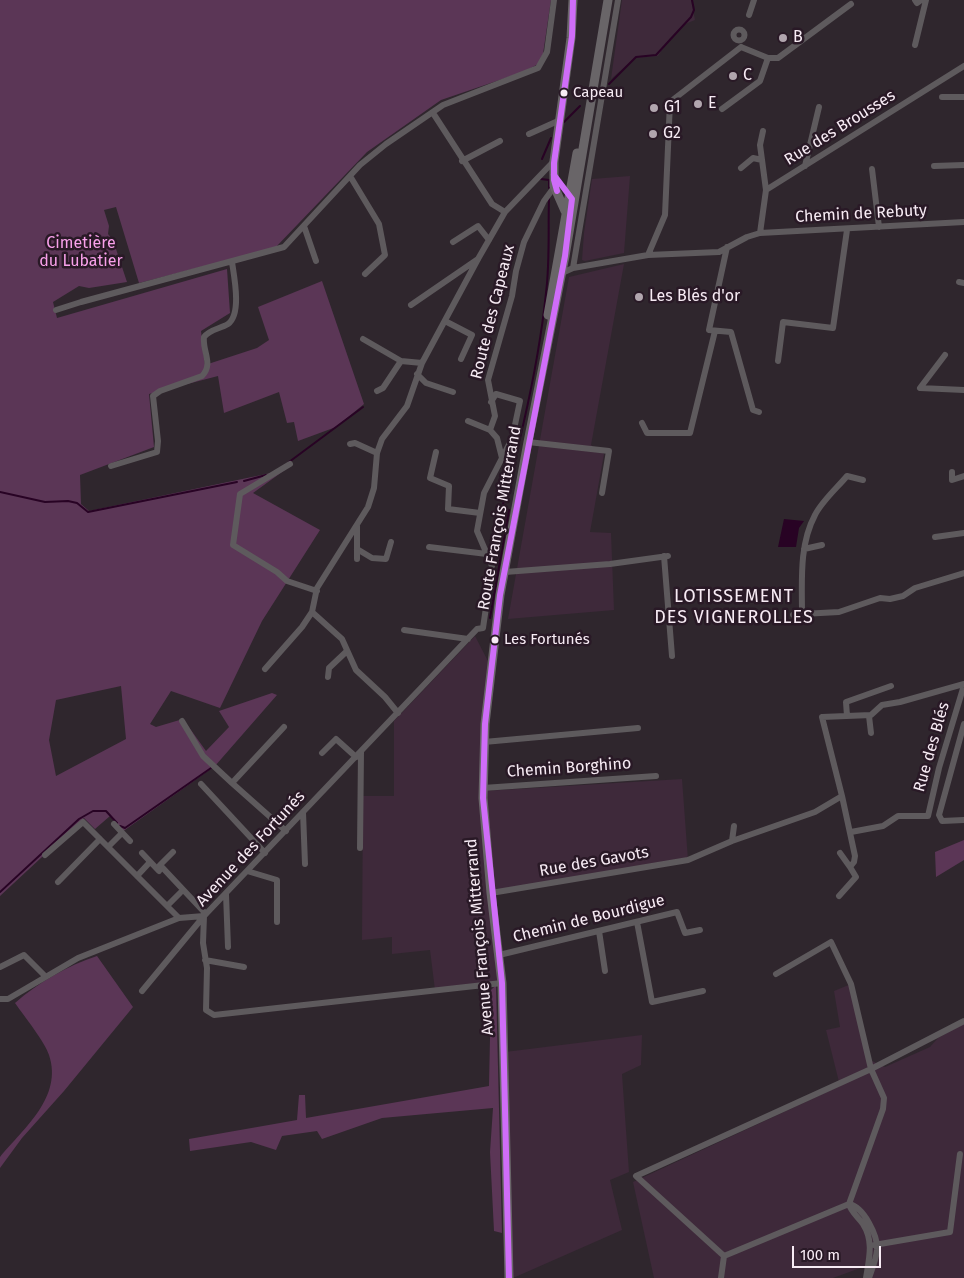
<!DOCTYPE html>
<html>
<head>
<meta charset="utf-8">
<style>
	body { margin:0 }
	#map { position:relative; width:964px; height:1278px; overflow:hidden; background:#2f262d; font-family:"Fira Sans",sans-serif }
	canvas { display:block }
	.scale { position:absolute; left:792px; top:1246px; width:89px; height:22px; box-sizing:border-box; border:2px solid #f7ebf4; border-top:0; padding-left:6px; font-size:15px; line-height:18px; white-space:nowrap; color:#f7ebf4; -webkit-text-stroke:4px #291926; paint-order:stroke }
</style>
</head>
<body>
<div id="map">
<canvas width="964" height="1278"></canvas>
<div class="scale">100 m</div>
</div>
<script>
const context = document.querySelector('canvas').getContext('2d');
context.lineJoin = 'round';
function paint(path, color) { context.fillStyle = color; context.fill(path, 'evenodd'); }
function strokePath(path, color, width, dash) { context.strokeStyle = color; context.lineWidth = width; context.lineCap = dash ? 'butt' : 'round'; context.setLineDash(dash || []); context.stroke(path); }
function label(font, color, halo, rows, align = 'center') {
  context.font = font + ' "Fira Sans",sans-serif'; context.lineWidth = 5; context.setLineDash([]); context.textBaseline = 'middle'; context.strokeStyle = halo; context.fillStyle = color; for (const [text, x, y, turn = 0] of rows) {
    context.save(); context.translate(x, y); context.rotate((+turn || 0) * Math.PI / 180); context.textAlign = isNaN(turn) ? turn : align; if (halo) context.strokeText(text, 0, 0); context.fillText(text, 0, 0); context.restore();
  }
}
paint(new Path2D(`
	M622 0H691L695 20 685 24 670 38 658 56 635 58 611 79Z
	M630 176 624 253 585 261 582 260 584 233 592 179Z
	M624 264 591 445 604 454 590 532 611 533 614 610 508 619 569 277Z
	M475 636 491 667 484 791 682 779 688 860 491 893 502 983 435 990 430 950 392 954V937L362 940 363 796H394V721Z
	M851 984 870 1060 885 1067 930 1047 938 1038 964 1023V1278H871L863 1267 833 1278H654L633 1182 840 1086 826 1030 840 1027 834 991Z
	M642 1035 641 1065 622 1074 629 1172 610 1180 622 1230 513 1278 505 1052Z`), '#3e293a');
paint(new Path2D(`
	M0 0H551L543 54 538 64 526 71 441 100 367 152 275 248 139 283 116 207 104 210 109 226 108 234 113 240 127 282 89 288 79 286 53 302 57 318 227 269 230 313 201 331 205 365 257 348 269 340 258 307 322 281 364 404 336 427 298 441 294 422 287 423 279 392 224 413 218 376 149 394 154 447 80 475 81 504 89 511 271 473 293 464 253 493 320 530 262 621 220 708 171 691 150 724 156 727 183 719 206 751 229 727 219 711 272 693 277 695 215 766 122 832 110 816 95 829 84 818 0 896ZM121 686 126 739 56 776 49 740 56 700Z
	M964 840V860L936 877 935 852Z
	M97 956 133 1007 64 1091 22 1138 0 1168V1157C24 1128 63 1097 49 1055 45 1042 24 1016 15 1003 39 982 67 966 97 956Z
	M496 985 502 1233 494 1231 490 1152 493 1108 382 1118 322 1139 317 1131 282 1136 276 1150 251 1142 190 1151 189 1139 297 1120 299 1095H305L306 1118 489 1086 491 990Z`), '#5b3656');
paint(new Path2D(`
	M784 519 804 521 799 528 796 547H778Z`), '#280324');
strokePath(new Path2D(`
	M609 84 636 57 656 55 691 17 694 10 692 0
	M564 122 580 106
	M542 159 551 138
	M541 179 549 180V188
	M289 462 363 407
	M244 481 266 475
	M0 492 45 502 68 501 77 503 88 512 237 482
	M491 549C514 465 537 380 546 293 550 262 548 229 549 198
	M490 618 509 510
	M120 826 125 828 211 768
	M0 892 79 819 93 811H106L117 823`), '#280324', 2);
strokePath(new Path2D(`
	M915 0 917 3 921 0
	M749 15 754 0
	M733.5 35a5.5 5.5 0 1 1 11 0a5.5 5.5 0 1 1-11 0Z
	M915 45 926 0
	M741 47 768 58H778L851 4
	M942 97H964
	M722 109 760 81 768 58
	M433 113 492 204 505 212
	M763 131 760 145 766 190
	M529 134 558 121
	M462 161 500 141
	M805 166 819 107
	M934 166 964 165
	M741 168 753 158 762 160
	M872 169 879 227
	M350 176 379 224 385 255 365 274
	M304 226 316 261
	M760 233 766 190 964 66
	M453 242 478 226 489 240
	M727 247 709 330 731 332 753 410 759 412
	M648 255 665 215 670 102 741 47
	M573 268 618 0
	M562 273 573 268 648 255 719 252 747 237 760 233 964 222
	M959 282 964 283
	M411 305 478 259
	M56 310 81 302 284 247 360 165 386 144 443 105 538 68 547 52 554 0
	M445 321 472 335 461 359
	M363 339 401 361 422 363
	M945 355 920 388 964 390
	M778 361 783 322 833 328 847 230
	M417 374 426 383 453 392
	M377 391 383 388 401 361
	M491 402 496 394 520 401 512 439 502 458
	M468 421 490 430
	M642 423 647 433H690L715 331
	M528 442 609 451 602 493
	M350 444 355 443 377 453
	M436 452 430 478 449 486 448 509 480 513
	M290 464 240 494 233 545 277 572 287 581 317 591
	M111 466 157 452 158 441 153 396 160 391 202 376C214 364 202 351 204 337 210 329 220 329 228 324 242 314 234 276 232 262
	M952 472V480L964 476
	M863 480 847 476C837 488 822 501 815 515 799 545 802 581 802 614L839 612 880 598 890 599 903 596 915 588 964 573
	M357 526V559
	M935 537 964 533
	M429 547 487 554
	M357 549 372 558 386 559 391 542
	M804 549 822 545
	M664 556 672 656
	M505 572 610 564 668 556
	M312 612 342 639 356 670 385 697 398 713
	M793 615 802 614
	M404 630 468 639
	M265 669 302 627 312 612 317 588 368 507 374 488 377 453 382 439 407 406 422 363 478 259 505 212 554 161
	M328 677 329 668 347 651
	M847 716 846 702 891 686
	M869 716 871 733
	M182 721 203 756 232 783
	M964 724 939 815 942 821 964 820
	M284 727 232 783 286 831
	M484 742 638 728
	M322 753 336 739 356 757
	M201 784 265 853
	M483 788 656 776
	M303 812 305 864
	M114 824 130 841
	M851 832 883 826 898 816H928L939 768 964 685
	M732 841 815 812 842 796 822 717 871 715 882 705 900 702 964 684
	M108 847 122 833
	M360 848 361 752
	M173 852 160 865 206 914
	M142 853 159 871
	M840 853 850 867
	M45 855 83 822 100 839
	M247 871 277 880V922
	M137 876 150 862
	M58 882 100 839 179 918
	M491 893 688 860 732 841 734 826
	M226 894 228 947
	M839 896 856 877 850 867 854 862 855 856 842 796
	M167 906 180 893
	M637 922 652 1002 703 991
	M599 931 605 971
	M499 955 677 912 685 933 700 930
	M205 960 244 967
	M0 967 24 955 45 976
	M776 974 831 942 851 984 871 1069 964 1021
	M502 983 214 1015 206 1010 207 968 203 943 204 916 477 629 483 628 492 566 477 531 484 493 502 458 497 438 490 430 495 416 488 380 512 296 516 271 524 242 544 201 558 182
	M142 991 204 916
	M0 999H8L78 958 179 918 204 916
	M871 1069 884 1098 883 1109 849 1204 724 1256 636 1176Z
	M874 1245 950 1232 960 1154
	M721 1278 724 1256
	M866 1278C869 1259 874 1241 863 1224 858 1217 851 1212 849 1204 864 1207 878 1236 877 1250 876 1260 872 1269 869 1278`), '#5e5a5d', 6);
strokePath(new Path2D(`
	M565 211 554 186V161L571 38 573 0
	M548 315 577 153
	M509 1278 502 983 491 893 483 798 485 724 500 595 528 442 565 256 608 0`), '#696568', 9);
strokePath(new Path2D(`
	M557 191 554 180V163L572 36 573 0
	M509 1278 502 983 483 798 485 724 500 595 565 256 572 199 554 175`), '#cf6df8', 6);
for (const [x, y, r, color] of [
	[783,38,5,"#b1a6ae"],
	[733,76,5,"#b1a6ae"],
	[564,93,4.5,"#f7ebf4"],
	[698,104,5,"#b1a6ae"],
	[654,108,5,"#b1a6ae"],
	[653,134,5,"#b1a6ae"],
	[639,297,5,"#b1a6ae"],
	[495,640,4.5,"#f7ebf4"]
]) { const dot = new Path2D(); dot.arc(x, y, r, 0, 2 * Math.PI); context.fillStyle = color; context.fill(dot); strokePath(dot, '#291926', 2); }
label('15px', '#f7ebf4', '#291926', [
	["Capeau",573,93],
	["Les Fortunés",504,640]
], 'left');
label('16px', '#f7ebf4', '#291926', [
	["B",793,38],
	["C",743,76],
	["E",708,104],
	["G1",664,108],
	["G2",663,134],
	["Les Blés d'or",649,297]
], 'left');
label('16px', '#f7ebf4', '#291926', [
	["Rue des Brousses",840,128,-32],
	["Chemin de Rebuty",861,214,-3],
	["Route des Capeaux",493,312,-76],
	["Route François Mitterrand",500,518,-80],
	["Rue des Blés",932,747,-74],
	["Chemin Borghino",569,768,-4],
	["Avenue des Fortunés",251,849,-47],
	["Rue des Gavots",594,862,-10],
	["Chemin de Bourdigue",589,919,-14],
	["Avenue François Mitterrand",480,937,-95]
]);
label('16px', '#f8a0ea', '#291926', [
	["Cimetière",81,244],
	["du Lubatier",81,262]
]);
context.letterSpacing = '1px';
label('18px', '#f7ebf4', '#291926', [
	["LOTISSEMENT",734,597],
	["DES VIGNEROLLES",734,618]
]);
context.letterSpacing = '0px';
</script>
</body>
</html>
